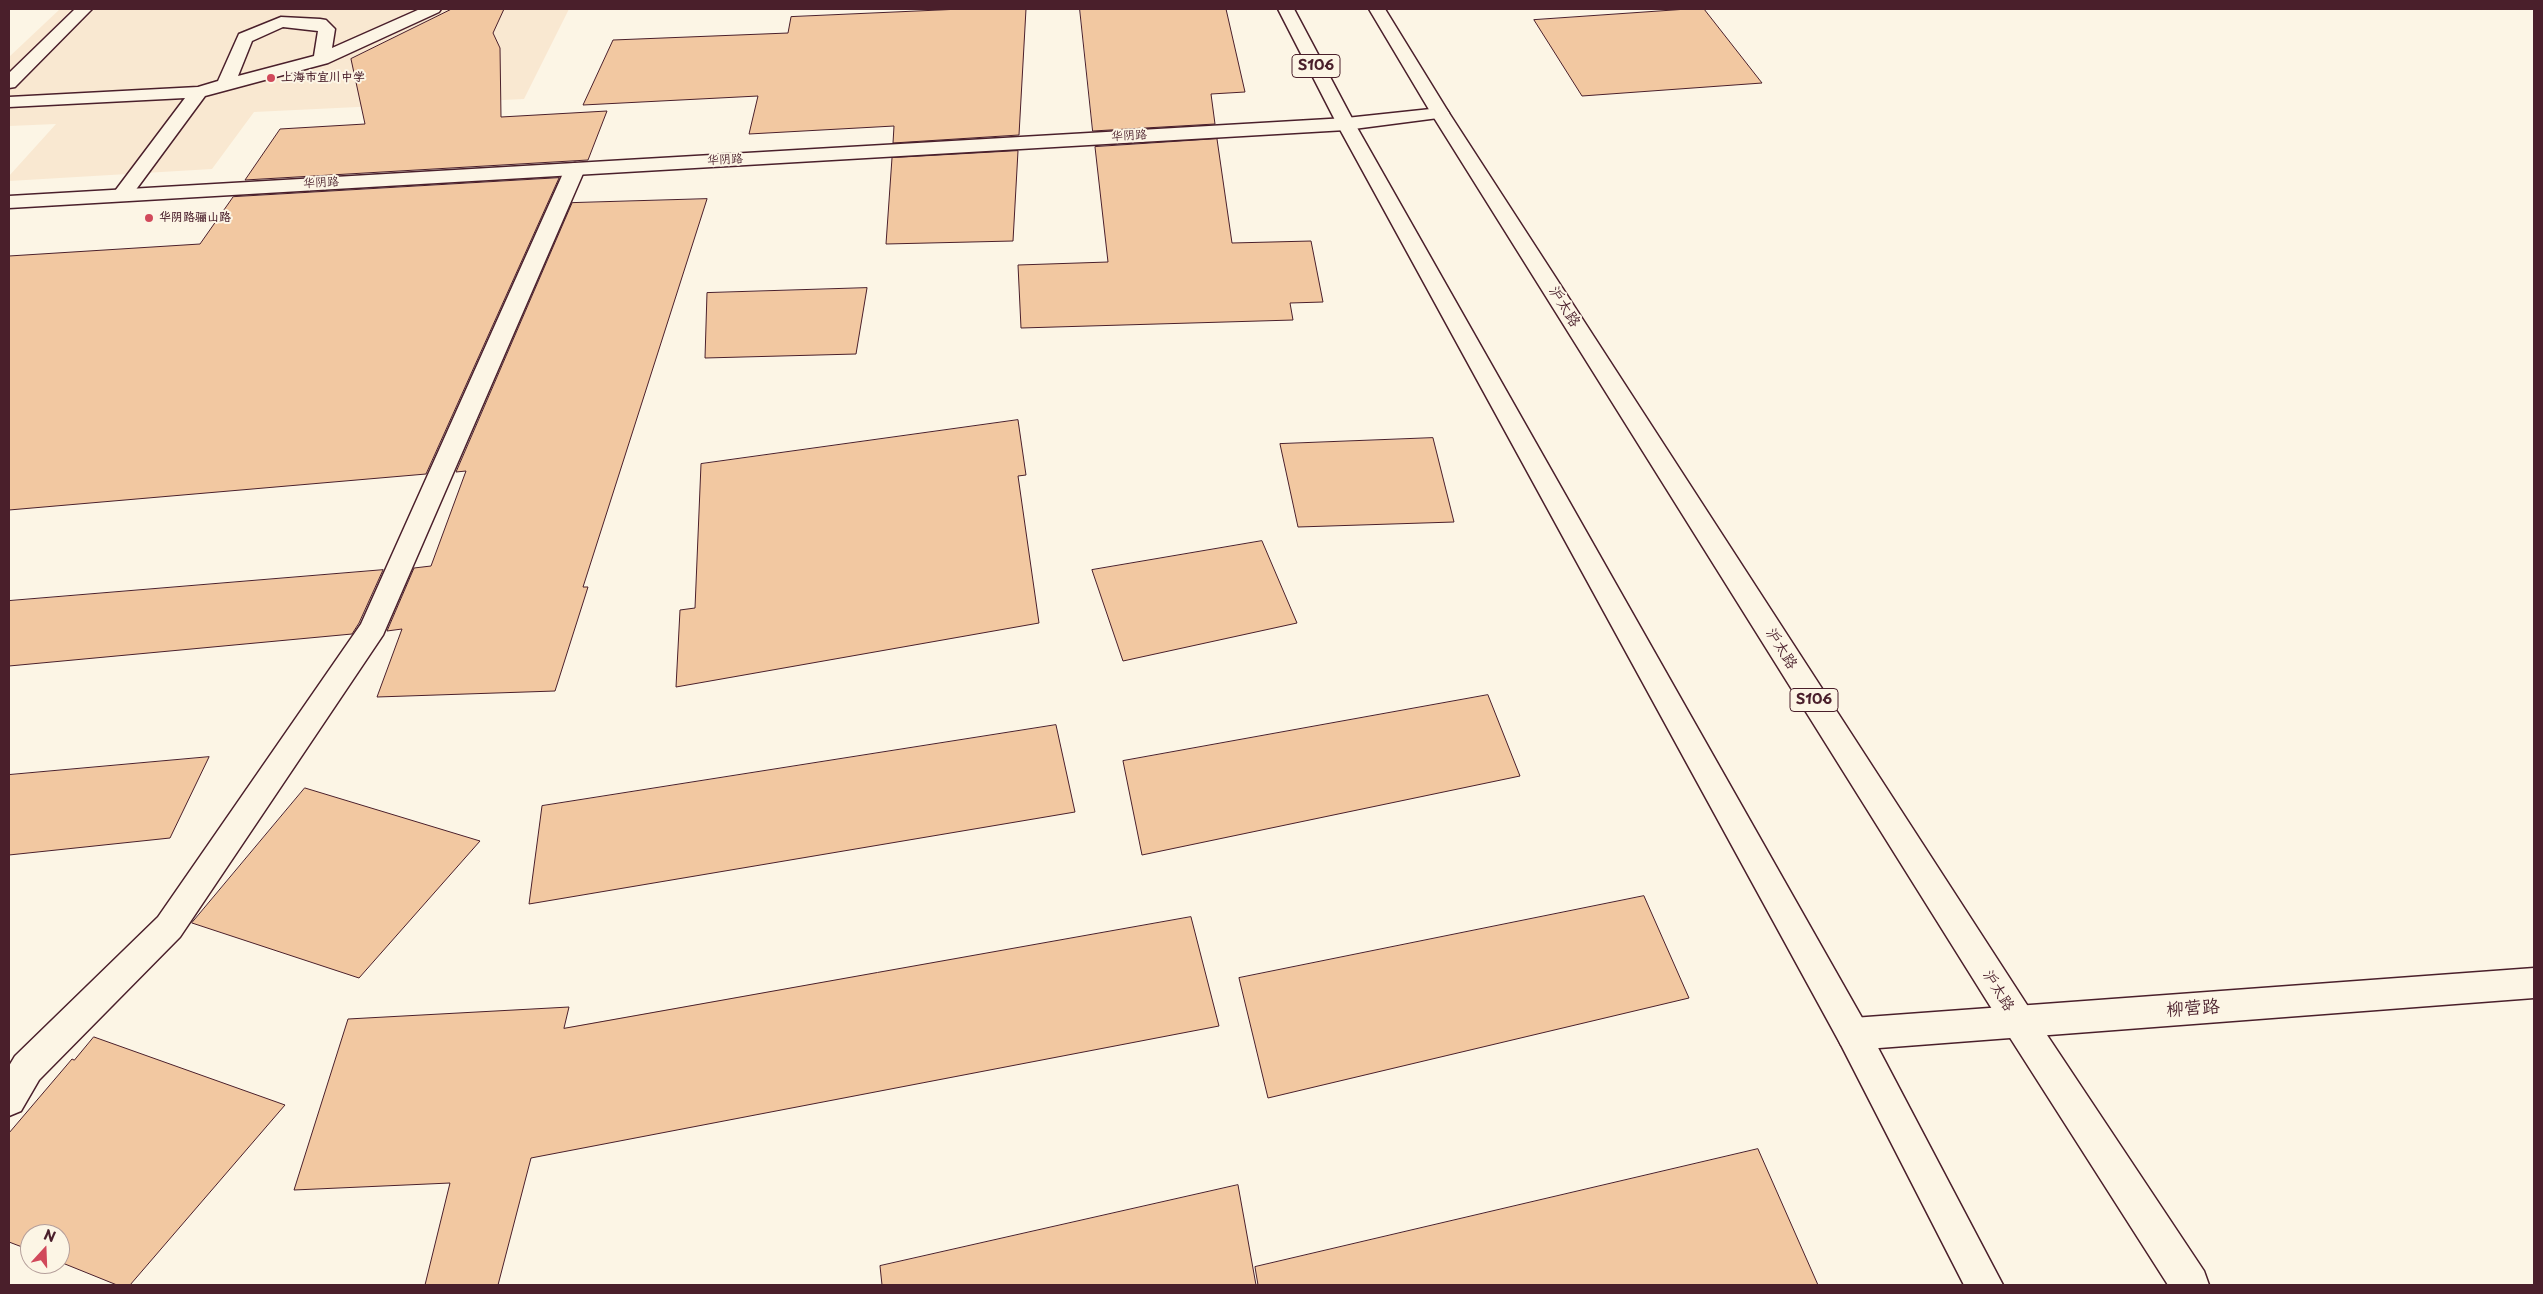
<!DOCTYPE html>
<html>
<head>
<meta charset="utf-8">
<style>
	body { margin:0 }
	#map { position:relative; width:2543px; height:1294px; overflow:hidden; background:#fcf5e5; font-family:"Playpen Sans",sans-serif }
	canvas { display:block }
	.frame { position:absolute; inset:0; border:10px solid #4a1f2b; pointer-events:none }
	.north { position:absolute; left:20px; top:1224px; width:50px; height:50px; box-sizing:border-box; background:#fcf5e5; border:1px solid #b59f9b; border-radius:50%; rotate:20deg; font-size:14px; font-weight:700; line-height:20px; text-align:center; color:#4a1f2b }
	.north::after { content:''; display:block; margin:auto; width:18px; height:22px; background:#d1495b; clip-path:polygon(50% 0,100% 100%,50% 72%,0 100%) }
</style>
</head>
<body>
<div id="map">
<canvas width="2543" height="1294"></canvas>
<div class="frame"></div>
<div class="north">N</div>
</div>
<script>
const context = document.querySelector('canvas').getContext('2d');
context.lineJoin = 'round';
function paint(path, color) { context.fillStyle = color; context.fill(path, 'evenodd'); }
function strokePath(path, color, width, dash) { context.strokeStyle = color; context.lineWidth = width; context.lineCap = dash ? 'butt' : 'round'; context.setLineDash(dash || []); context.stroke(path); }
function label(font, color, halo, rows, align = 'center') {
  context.font = font + ' "Playpen Sans","LXGW WenKai TC",sans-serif'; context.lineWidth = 4; context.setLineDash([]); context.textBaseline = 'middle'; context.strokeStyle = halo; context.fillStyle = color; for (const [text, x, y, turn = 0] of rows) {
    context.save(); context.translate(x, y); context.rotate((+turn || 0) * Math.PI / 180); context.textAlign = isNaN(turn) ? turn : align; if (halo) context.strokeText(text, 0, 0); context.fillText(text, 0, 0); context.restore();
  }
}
paint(new Path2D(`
	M60 9H569L524 99 254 112 212 169 9 181V176L56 124 9 126V57Z`), '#f9e8d1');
const building = new Path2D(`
	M452 9H504L493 33 500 48 501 117 607 111 588 160 245 180 280 129 365 124 351 59Z
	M962 9H1026L1019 135 893 143 894 126 749 134 758 96 583 105 613 40 788 33 791 17Z
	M1080 9H1226L1245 92 1211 94 1215 124 1093 131Z
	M1688 9H1704L1762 83 1582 96 1534 20Z
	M1217 139 1232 243 1311 241 1323 302 1290 303 1293 320 1021 328 1018 265 1108 262 1095 147Z
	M1018 151 1013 241 886 244 892 158Z
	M559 178 426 474 9 510V256L200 244 233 197Z
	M707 199 583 587H588L555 691 377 697 402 629 387 631 414 568 431 566 466 471 456 472 572 203Z
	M867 288 856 354 705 358 707 293Z
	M1018 420 1026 475 1018 476 1039 623 676 687 680 610 695 608 701 464Z
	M1433 438 1454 522 1298 527 1280 444Z
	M1262 541 1297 623 1123 661 1092 570Z
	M383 570 359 623 352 634 9 666V601Z
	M1488 695 1520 776 1142 855 1123 761Z
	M1056 725 1075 812 529 904 542 806Z
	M209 757 170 838 9 855V775Z
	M305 788 480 841 359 978 192 923Z
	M1644 896 1689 998 1268 1098 1239 978Z
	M1191 917 1219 1026 531 1158 498 1285H425L450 1183 294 1190 348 1019 569 1007 564 1028Z
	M94 1037 285 1105 130 1285H117L60 1262V1234H30V1250L9 1242V1133L72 1059 74 1060Z
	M1758 1149 1818 1285H1258L1255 1267Z
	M1238 1185 1256 1285H882L880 1266Z`);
paint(building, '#f2c8a1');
strokePath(building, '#4a1f2b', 1);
const service = new Path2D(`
	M75 9H92L15 87 9 88V73Z
	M420 9H441L439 12 328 63 205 96 129 199H115L112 195 185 98 9 107V97L198 87 218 81 239 34 281 17 320 19 326 20 335 29 332 48ZM283 27 318 31 314 56 238 76 252 41Z
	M575 163 582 165 585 169 383 635 180 937 39 1080 21 1111 9 1116V1066L15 1056 158 917 361 624 565 169 568 165Z`);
const minor = new Path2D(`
	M1440 108 1446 109 1449 113 1446 117 1346 130 9 208V196L1346 118Z
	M2534 968V998L1853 1050 1841 1045 1836 1034 1841 1023 1853 1018Z`);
const primary = new Path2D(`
	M1278 9H1294L1355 124 1865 1023 2003 1285H1964L1841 1045 1337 124Z
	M1369 9H1385L1449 113 2031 1011 2204 1271 2209 1285H2168L2007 1033 1431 113Z`);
strokePath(service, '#4a1f2b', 3);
strokePath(minor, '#4a1f2b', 3);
strokePath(primary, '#4a1f2b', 3);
paint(service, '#fcf5e5');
paint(minor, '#fcf5e5');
paint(primary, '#fcf5e5');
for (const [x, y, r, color] of [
	[271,78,5,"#d1495b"],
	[149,218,5,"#d1495b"]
]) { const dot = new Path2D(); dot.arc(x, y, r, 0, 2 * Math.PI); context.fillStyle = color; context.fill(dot); strokePath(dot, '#fcf5e5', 2); }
label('bold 12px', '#4a1f2b', '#fcf5e5', [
	["上海市宜川中学",281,78],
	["华阴路骊山路",159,218]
], 'left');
label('12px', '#4a1f2b', '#fcf5e5', [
	["华阴路",1129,136,-3],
	["华阴路",725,160,-3],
	["华阴路",321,183,-3]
]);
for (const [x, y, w] of [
	[1316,66,48],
	[1814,700,48]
]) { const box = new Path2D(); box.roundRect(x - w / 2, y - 11.5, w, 23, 4); context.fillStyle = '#fcf5e5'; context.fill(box); strokePath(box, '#4a1f2b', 1); }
label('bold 14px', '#4a1f2b', null, [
	["S106",1316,66],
	["S106",1814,700]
]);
label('15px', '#4a1f2b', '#fcf5e5', [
	["沪太路",1564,307,58],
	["沪太路",1781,649,58],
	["沪太路",1998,991,58]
]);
label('18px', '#4a1f2b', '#fcf5e5', [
	["柳营路",2193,1009,-4]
]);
</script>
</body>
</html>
